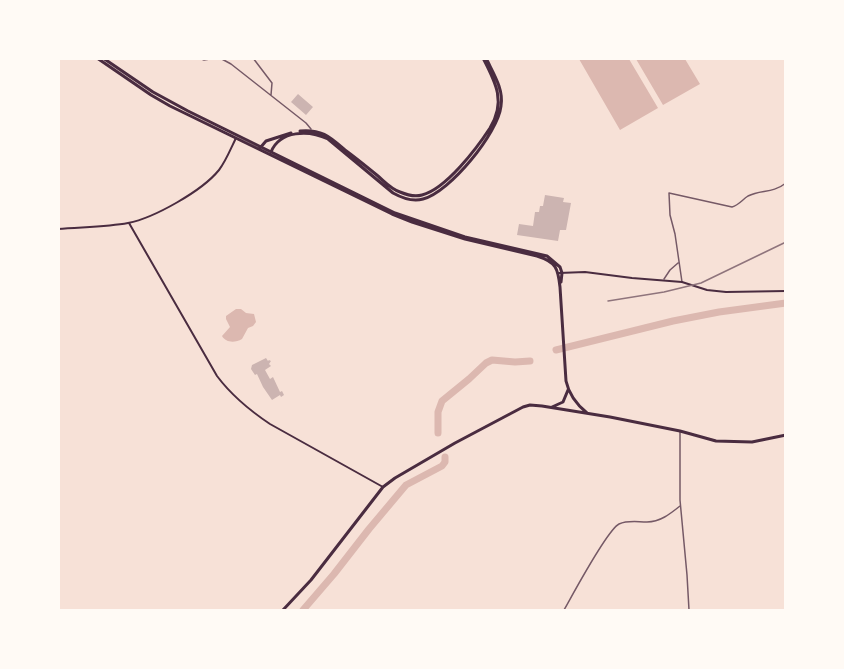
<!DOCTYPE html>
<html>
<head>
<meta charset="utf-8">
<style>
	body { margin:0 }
	#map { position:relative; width:844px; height:669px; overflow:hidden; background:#f7e1d7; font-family:"Roboto Serif",serif }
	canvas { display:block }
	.frame { position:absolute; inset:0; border:60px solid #fffaf5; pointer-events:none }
</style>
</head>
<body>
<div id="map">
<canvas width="844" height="669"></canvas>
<div class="frame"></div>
</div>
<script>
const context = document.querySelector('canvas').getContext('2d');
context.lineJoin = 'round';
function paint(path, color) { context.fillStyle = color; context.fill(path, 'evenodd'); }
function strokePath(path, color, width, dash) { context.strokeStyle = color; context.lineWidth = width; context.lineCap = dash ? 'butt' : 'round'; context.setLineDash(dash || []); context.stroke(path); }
paint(new Path2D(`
	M579 59H629L658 108 620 130Z
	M636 59H685L700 84 663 105Z
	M236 309H241L246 313 254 314 256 322 253 326 248 328 242 339C235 343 226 343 222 336L230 327 226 319V316Z`), '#dcb8b0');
strokePath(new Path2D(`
	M556 350 673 321 719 312 786 303
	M438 433V412L442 401 469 379 486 363 492 360 515 362 530 361
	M303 610 334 574 369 529 406 485 442 466 445 462V457`), '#dcb8b0', 7);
paint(new Path2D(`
	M298 94 313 107 306 115 291 102Z
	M545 195 564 198 563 202 571 203 566 230H560L558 241 517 235 519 224 533 226 535 212H539L540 206H543Z
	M266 358 268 361 269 360 271 361 269 364 271 366 265 370 270 379 273 377 280 392 282 391 284 395 281 397 280 395 272 400 263 387 257 374 255 375 251 369 252 365Z`), '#ccb4b1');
strokePath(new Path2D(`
	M199 58 204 60 216 58
	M220 58 231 64 306 123 311 129
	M253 58 272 83 271 95
	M664 279 670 270 678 263
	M682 282 675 234 670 215 669 193 732 207C739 205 742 200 748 196 761 189 772 194 786 183
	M680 431V500L687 575 689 610
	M564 610C572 596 607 530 619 524 628 520 637 522 647 522 660 522 670 514 680 506`), '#755966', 1.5);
strokePath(new Path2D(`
	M129 223 217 376C232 396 249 410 270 424L383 487
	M58 229C80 227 107 227 128 223 154 218 202 191 219 170 226 161 231 148 236 138
	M559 273 585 272 632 278 682 282 707 290 726 292 786 291`), '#4a2c40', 2);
strokePath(new Path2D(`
	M97 58 151 95 170 106 392 214 412 222 465 239 537 256C556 262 558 268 560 287L566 381C569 395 576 404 587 413
	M103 58 153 92 188 111 395 213 465 237 547 256 560 267 562 273 561 282
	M300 131C322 129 330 137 345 150 356 158 367 167 378 176 385 182 391 189 400 192 407 195 415 197 422 195 446 189 477 148 490 128 506 102 496 83 483 58
	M260 148 266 141 291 133
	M271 152C280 130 309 130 328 139L393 193C402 198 413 202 423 199 450 192 498 133 501 106 504 89 493 73 486 58
	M552 407 563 402 568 390
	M283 610 311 580 383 487 395 478 455 443 523 407 530 405 542 406 610 417 680 431 716 441 752 442 786 435`), '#4a2c40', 3);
strokePath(new Path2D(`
	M608 301 664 292 701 283 786 242`), '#8f747c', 1.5);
</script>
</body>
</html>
